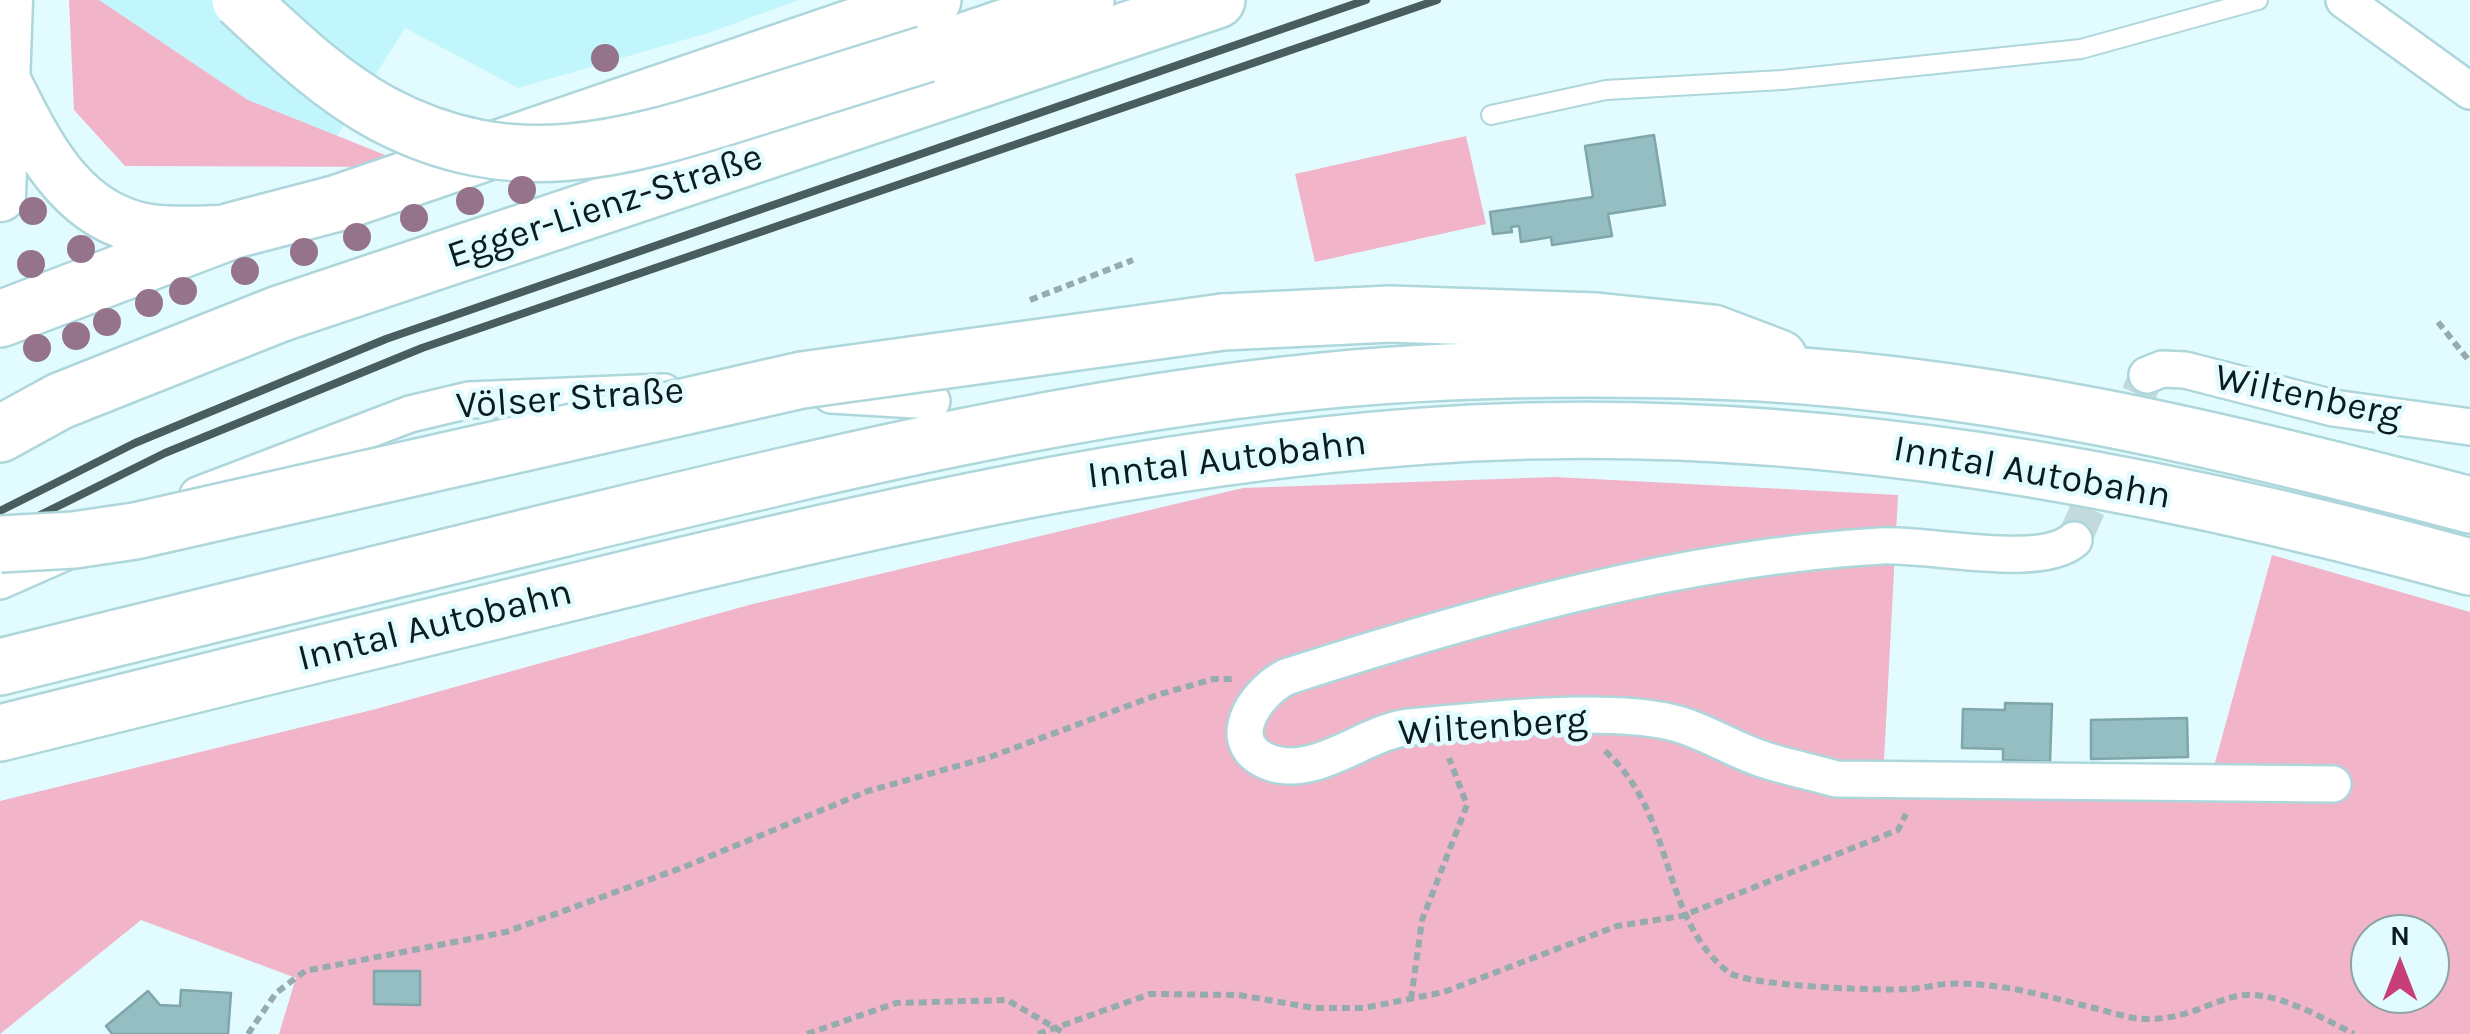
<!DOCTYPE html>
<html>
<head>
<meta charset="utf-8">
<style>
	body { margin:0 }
	#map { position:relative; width:2470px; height:1034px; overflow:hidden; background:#e2fbfe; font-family:Karla,sans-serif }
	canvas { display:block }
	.north { position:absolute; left:2350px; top:914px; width:100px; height:100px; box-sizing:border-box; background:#e2fbfe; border:2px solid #8ca2a4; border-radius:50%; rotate:0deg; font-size:28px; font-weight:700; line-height:40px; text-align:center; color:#0c1c1e }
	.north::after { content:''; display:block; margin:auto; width:35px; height:45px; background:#c73e7a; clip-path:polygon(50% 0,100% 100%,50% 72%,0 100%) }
</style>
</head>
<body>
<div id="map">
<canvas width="2470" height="1034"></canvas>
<div class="north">N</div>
</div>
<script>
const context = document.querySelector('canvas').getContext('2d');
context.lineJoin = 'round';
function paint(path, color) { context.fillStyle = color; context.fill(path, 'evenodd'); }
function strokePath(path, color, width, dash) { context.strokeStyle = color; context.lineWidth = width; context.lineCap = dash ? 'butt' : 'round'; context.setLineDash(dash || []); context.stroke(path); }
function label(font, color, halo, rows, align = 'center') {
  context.font = font + ' Karla,sans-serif'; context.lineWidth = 9; context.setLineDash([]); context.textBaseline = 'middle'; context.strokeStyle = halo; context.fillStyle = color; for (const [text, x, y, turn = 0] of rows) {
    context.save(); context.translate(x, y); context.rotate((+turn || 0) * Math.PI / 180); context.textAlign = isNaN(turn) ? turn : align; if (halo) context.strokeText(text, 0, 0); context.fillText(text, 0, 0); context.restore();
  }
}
paint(new Path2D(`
	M99 0H799L708 33 518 88 405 28 337 136 248 100Z`), '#c1f6fc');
paint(new Path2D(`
	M69 0H99L248 100 415 167 125 166 74 110Z
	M1466 136 1486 224 1315 262 1295 174Z
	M1555 477 1898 495 1883 779 2205 799 2272 555 2470 612V1034H279L296 978 141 920 0 1034V801L376 709 749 605 1243 488ZM2370 934H2430V994H2370Z`), '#f1b4c8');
const building = new Path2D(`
	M1654 135 1665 205 1608 214 1612 236 1552 245 1551 237 1521 242 1519 226 1511 227 1512 232 1493 234 1490 212 1593 197 1585 146Z
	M2005 703 2052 704 2050 762 2003 760V749L1962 748 1963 709 2005 710Z
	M2187 718 2188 757 2091 759V720Z
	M374 971H420V1005L374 1004Z
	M181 990 231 993 228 1034H112L106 1026 148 991 160 1005 180 1006Z`);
paint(building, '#95bec3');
strokePath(building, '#7ea6ab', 2.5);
strokePath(new Path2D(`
	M2074 540 2147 375`), '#c2dadc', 35, [35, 18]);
const service = new Path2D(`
	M1491 115 1606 90 1782 80 2081 49 2258 0`);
const minor = new Path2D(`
	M2344 0 2470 91
	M2147 375 2162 369 2185 370 2333 408 2470 427
	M831 395 932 401
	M198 495 410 414 469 400 664 392
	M2074 540C2040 570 1928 543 1880 546 1678 558 1478 615 1286 677 1253 694 1221 745 1271 763 1318 778 1366 731 1410 727 1481 720 1603 707 1670 722 1702 729 1731 749 1762 759 1786 767 1812 772 1836 779L2333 784
	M0 581 68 551`);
const secondary = new Path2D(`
	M6 83C35 140 65 206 132 226 161 235 197 231 226 231
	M0 196 7 0`);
const primary = new Path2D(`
	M0 319 231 231 338 203 933 0
	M0 434 60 401 279 314 1217 0`);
const motorway = new Path2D(`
	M926 54 1086 0
	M1223 322 1390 314 1596 321 1713 333 1779 358
	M0 667C188 620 376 574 565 528 815 468 1064 406 1321 381 1451 368 1582 367 1712 371 1971 379 2222 439 2470 505
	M0 733C217 679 433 625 651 573 922 508 1192 448 1472 433 1810 416 2146 478 2470 567`);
strokePath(service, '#aed7dc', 22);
strokePath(minor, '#aed7dc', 40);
strokePath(secondary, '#aed7dc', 55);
strokePath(primary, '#aed7dc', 60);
strokePath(motorway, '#aed7dc', 60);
strokePath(new Path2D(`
	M1030 300 1133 260
	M2438 322 2470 362
	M1605 751C1677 816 1658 915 1728 972 1746 986 1879 991 1908 989 1920 989 1933 985 1945 984 1997 981 2045 996 2094 1008 2111 1012 2129 1019 2146 1019 2184 1019 2199 1007 2233 997 2269 986 2322 1018 2354 1034
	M1411 999 1422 920 1467 805 1449 758
	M248 1034 276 993 305 971 506 932 684 867 868 791 990 757 1157 695 1214 679H1234
	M807 1034 896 1003 1007 1000 1066 1034
	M1038 1034 1150 994 1239 995 1314 1008H1364L1444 992 1617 926 1682 916 1898 830 1906 814`), '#95abad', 6, [8, 5]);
strokePath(service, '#fff', 18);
strokePath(minor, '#fff', 35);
strokePath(secondary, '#fff', 50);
strokePath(primary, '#fff', 55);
strokePath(motorway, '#fff', 55);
strokePath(new Path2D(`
	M0 511 135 443 386 339 1366 0
	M0 535 165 453 422 348 1437 0`), '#495c5e', 8);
const motorwayBridge = new Path2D(`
	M240 0C284 41 329 85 383 114 512 182 621 150 751 109 809 91 868 72 926 54
	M0 544 74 540 135 531 802 380 1223 322`);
strokePath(motorwayBridge, '#aed7dc', 60, []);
strokePath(motorwayBridge, '#fff', 55);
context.fillStyle = '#95738b';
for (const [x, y] of [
	[605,58],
	[522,190],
	[470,201],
	[33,211],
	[414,218],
	[357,237],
	[81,249],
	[304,252],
	[31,264],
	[245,271],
	[183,291],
	[149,303],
	[107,322],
	[76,336],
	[37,348]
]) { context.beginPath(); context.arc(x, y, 14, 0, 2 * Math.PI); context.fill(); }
label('38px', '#0c1c1e', '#e2fbfe', [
	["Egger-Lienz-Straße",605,207,-18],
	["Wiltenberg",2308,397,12],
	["Völser Straße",570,399,-4],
	["Inntal Autobahn",1227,460,-7],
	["Inntal Autobahn",2032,473,10],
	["Inntal Autobahn",435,626,-14],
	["Wiltenberg",1493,727,-4]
]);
</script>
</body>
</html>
